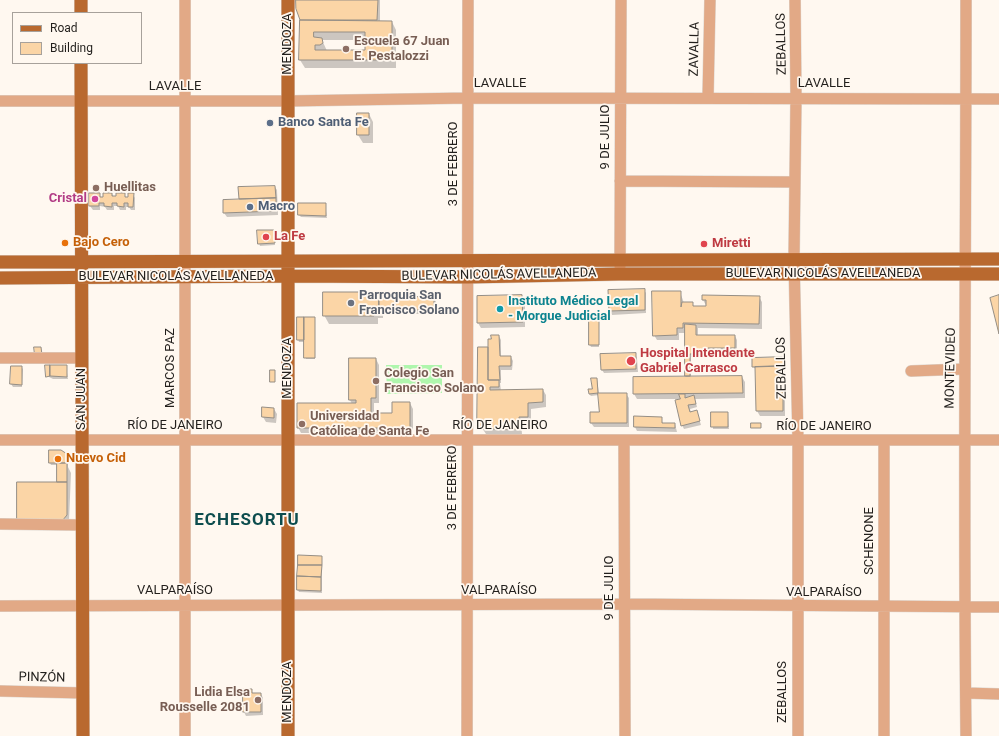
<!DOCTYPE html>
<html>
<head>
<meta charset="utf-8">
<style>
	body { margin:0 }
	#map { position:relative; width:999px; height:736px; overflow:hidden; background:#fff8f0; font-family:Roboto,sans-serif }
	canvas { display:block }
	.legend { position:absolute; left:12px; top:12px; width:130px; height:52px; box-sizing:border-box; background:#fff8f0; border:1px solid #a7a19b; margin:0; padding:5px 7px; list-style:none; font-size:12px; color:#221f1c }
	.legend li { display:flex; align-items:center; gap:8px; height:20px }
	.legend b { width:20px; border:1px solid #a7a19b }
</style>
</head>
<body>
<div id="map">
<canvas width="999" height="736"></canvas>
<ul class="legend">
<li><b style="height:5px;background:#b9692f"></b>Road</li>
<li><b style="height:11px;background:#fbd5a6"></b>Building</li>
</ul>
</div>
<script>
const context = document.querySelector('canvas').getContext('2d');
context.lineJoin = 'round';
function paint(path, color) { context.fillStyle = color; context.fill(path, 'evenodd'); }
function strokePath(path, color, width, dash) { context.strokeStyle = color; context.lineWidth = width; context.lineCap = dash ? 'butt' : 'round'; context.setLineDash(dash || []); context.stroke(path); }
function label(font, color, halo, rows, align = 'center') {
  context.font = font + ' Roboto,sans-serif'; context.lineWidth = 3.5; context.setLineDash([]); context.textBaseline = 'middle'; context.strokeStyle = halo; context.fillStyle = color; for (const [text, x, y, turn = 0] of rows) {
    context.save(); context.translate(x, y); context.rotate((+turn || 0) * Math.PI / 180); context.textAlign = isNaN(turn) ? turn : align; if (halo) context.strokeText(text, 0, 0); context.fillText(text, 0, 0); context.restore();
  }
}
paint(new Path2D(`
	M386 365H442V393L387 394Z`), '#aff6ad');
paint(new Path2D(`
	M298 0H380V21L392 22 396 30V68H305L300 60 301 20 297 9ZM322 40H366V51H327Z
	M369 114 373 122V143H363L358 135Z
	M275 187 277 190 278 215 227 217 224 213 240 200 239 188Z
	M99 194 101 198 112 194 114 197 124 194 126 198H129L133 194 135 198V210H131L129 207H126V210H120L118 206H114V210H107L105 207 100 206V210H93L90 206Z
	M325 204 327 218 301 217 299 215Z
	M274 231 275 245 260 246 259 243Z
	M644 290 646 293V313L612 315 610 311 609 291Z
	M680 292 684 303H692L694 307H707L703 300 759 297 762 302V329L698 328V336H735L737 340V352H709V357H691V377H742L745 382V398L695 399 697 407 690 409 691 413 697 412 701 425 684 429 682 425 681 399H637L634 394 686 377V333H679V340H657L654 335Z
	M374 293 377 297 434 298 436 302V314H383V318H378V324H329L324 315Z
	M522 296 525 301V327L481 328 478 323V297Z
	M598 316 599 347H591L590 345Z
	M315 319V359H306L305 342H299L298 339Z
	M499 336 501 340V357H511L513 361 512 370H501V383H500L501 391 543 390 546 395V407L531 409V422H521L522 434H486L482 428 488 348Z
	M635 354 637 358 638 372 604 373 602 370Z
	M783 358 785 368H783L785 372V416H760L757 411 756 369 753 367Z
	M376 359 379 365V403H374V414H393L410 403 413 409V433H301L298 427 352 404 350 400Z
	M66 366 68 379H53L47 376Z
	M12 367H21L23 369 22 387H13L11 384Z
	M597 379 599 394H626L629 398V427H594L591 423V413H600L599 395 591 396 589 394Z
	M274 409 277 414 276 423 266 422 263 417Z
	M712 413H728L729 429H713Z
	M661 418 663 424H675L677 432 637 431 635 427Z
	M50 451 66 455 68 458V467L71 473 69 521 21 526 58 483V465H51L50 463Z
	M322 557V593L299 592 298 590Z
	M251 690 253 694H261L263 698V715L246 716 244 712Z`), '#0003');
const building = new Path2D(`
	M296 0H378L377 20H300L296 9Z
	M300 20 392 21V60H299ZM314 32H365V50H315V45H320L323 43 322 38 314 37Z
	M357 113H369V135H357Z
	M275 186 276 198 239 199 238 187Z
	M89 193H100V197H103V193H112V196H116V193H125V197H128V193H134L133 207H128V203H124V207L117 206V203H112V207L104 206V203H99V206H89Z
	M276 198V211L223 213V200Z
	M298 203H326V216L298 215Z
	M257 230H274L275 243 258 244Z
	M645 289V310L609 311 608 290Z
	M652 291H681V307L682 302H693V306H706V300H702V295L760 296 759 324 683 323V328H677V335L653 336Z
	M323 292H375V296H379V310H374V316H323Z
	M522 295 523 322 477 323V296Z
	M999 295V334L990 298Z
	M379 296 434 297V310H379Z
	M589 315H599V345H589Z
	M297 317H304V340H297Z
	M304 317H315V358H304Z
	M685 324 696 325V335H735V348H708V353L690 354V376H685Z
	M491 335H499L500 356H511V366H499L500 380H488V339H491Z
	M34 347H41L42 355H35Z
	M478 347H488V380H499V387H490V390L543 389V402L528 403V417H519L520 429H482L477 423Z
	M636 353V369L601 370 600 354Z
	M784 357V366L752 367V358Z
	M349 358H376V398H371V413H392V402H410V428H297V403H356V400H349Z
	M45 365H50V376L46 377Z
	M50 365H67V377L50 376Z
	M11 366H22V385L10 384Z
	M783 366V411H756L755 367Z
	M270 370H275V382H270Z
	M742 376 743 393 633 394V377Z
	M591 378H597L598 393 589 394 588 389H592Z
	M598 393H627V423H590V412H599Z
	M679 394H685V398L694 395 696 404 688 405 690 412 697 410 700 421 681 426 675 400 680 399Z
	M262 407 274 408V418L262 417Z
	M711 412H728V427H711Z
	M634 416 662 417V423H675V428L634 427Z
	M751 423H761V428H751Z
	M49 450H61L67 454V463H49Z
	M57 463H67V482H57Z
	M17 482H67V515L62 521H17Z
	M298 555 322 556V565H298Z
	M298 565H322L321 577 297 576Z
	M297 576 321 577V591L297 590Z
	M243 689H252V693H261V712H243Z`);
paint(building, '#fbd5a6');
strokePath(building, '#958e85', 1);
const minor = new Path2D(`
	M795 0 796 98 794 259 798 441V736
	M966 0C966 245 963 491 966 736
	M708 98 710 0
	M0 101H288L468 98 999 99
	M620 181 795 182
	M620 267 621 0
	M0 358H82
	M911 371 965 369
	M0 440H999
	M624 441 625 736
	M0 524 82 525
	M0 606 624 604 999 607
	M0 691 83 693
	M966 693 999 694
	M185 736V0
	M467 736 468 0
	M884 736V441`);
const major = new Path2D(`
	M81 0V13
	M81 63 83 736
	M0 262 999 259
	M0 278 288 276 468 277 619 274H999
	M288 736V0`);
strokePath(minor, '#dcd5ce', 12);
strokePath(major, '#dcd5ce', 14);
strokePath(minor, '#e2a986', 11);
strokePath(major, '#b9692f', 13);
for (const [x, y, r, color] of [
	[346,49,4,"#8d6e63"],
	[270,123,4,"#5c6f8a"],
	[96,188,4,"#8d6e63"],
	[95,199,4,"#d1479c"],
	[250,207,4,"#5c6f8a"],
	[266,237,4,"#e0444e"],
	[65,243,4,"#e8710a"],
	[704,244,4,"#e0444e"],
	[351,303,4,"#6b7280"],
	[500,309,4,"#0f9aa8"],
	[631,361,5,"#e0444e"],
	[376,381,4,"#8d6e63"],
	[302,424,4,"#8d6e63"],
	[58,459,4,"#e8710a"],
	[258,700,4,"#8d6e63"]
]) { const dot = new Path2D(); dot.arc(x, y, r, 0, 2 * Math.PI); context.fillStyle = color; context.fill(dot); strokePath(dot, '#fff8f0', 1.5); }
label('bold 13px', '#785e54', '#fff8f0', [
	["Escuela 67 Juan",354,42],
	["E. Pestalozzi",354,57],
	["Huellitas",104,188],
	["Colegio San",384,374],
	["Francisco Solano",384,389],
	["Universidad",310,417],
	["Católica de Santa Fe",310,432],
	["Lidia Elsa",250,693,"right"],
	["Rousselle 2081",250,708,"right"]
], 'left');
label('13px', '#221f1c', '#fff8f0', [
	["MENDOZA",288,44,-90],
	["ZEBALLOS",782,44,-91],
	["ZAVALLA",695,49,-89],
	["LAVALLE",500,84],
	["LAVALLE",824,84],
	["LAVALLE",175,87],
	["9 DE JULIO",606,137,-90],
	["3 DE FEBRERO",454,164,-90],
	["BULEVAR NICOLÁS AVELLANEDA",823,274],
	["BULEVAR NICOLÁS AVELLANEDA",499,275,-1],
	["BULEVAR NICOLÁS AVELLANEDA",176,277],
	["MARCOS PAZ",171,368,-90],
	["MENDOZA",288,368,-90],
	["ZEBALLOS",782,368,-91],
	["MONTEVIDEO",951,368,-89],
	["SAN JUAN",82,399,-90],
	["RÍO DE JANEIRO",175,426],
	["RÍO DE JANEIRO",500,426],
	["RÍO DE JANEIRO",824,427],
	["3 DE FEBRERO",453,488,-90],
	["SCHENONE",870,541,-90],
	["9 DE JULIO",610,588,-90],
	["VALPARAÍSO",175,591],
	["VALPARAÍSO",499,591],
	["VALPARAÍSO",824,593],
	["PINZÓN",42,678,1],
	["MENDOZA",288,692,-90],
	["ZEBALLOS",783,692,-90]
]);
label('bold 13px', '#4e5e75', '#fff8f0', [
	["Banco Santa Fe",278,123],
	["Macro",258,207]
], 'left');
label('bold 13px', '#b23c85', '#fff8f0', [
	["Cristal",87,199]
], 'right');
label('bold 13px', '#be3a42', '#fff8f0', [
	["La Fe",274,237],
	["Miretti",712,244],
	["Hospital Intendente",640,354],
	["Gabriel Carrasco",640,369]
], 'left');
label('bold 13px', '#c56008', '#fff8f0', [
	["Bajo Cero",73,243],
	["Nuevo Cid",66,459]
], 'left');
label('bold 13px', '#5b616d', '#fff8f0', [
	["Parroquia San",359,296],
	["Francisco Solano",359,311]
], 'left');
label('bold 13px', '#0d838f', '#fff8f0', [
	["Instituto Médico Legal",508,302],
	["- Morgue Judicial",508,317]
], 'left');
context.letterSpacing = '1px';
label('bold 17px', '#0d4d4e', '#fff8f0', [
	["ECHESORTU",247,521]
]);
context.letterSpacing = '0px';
</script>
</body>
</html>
